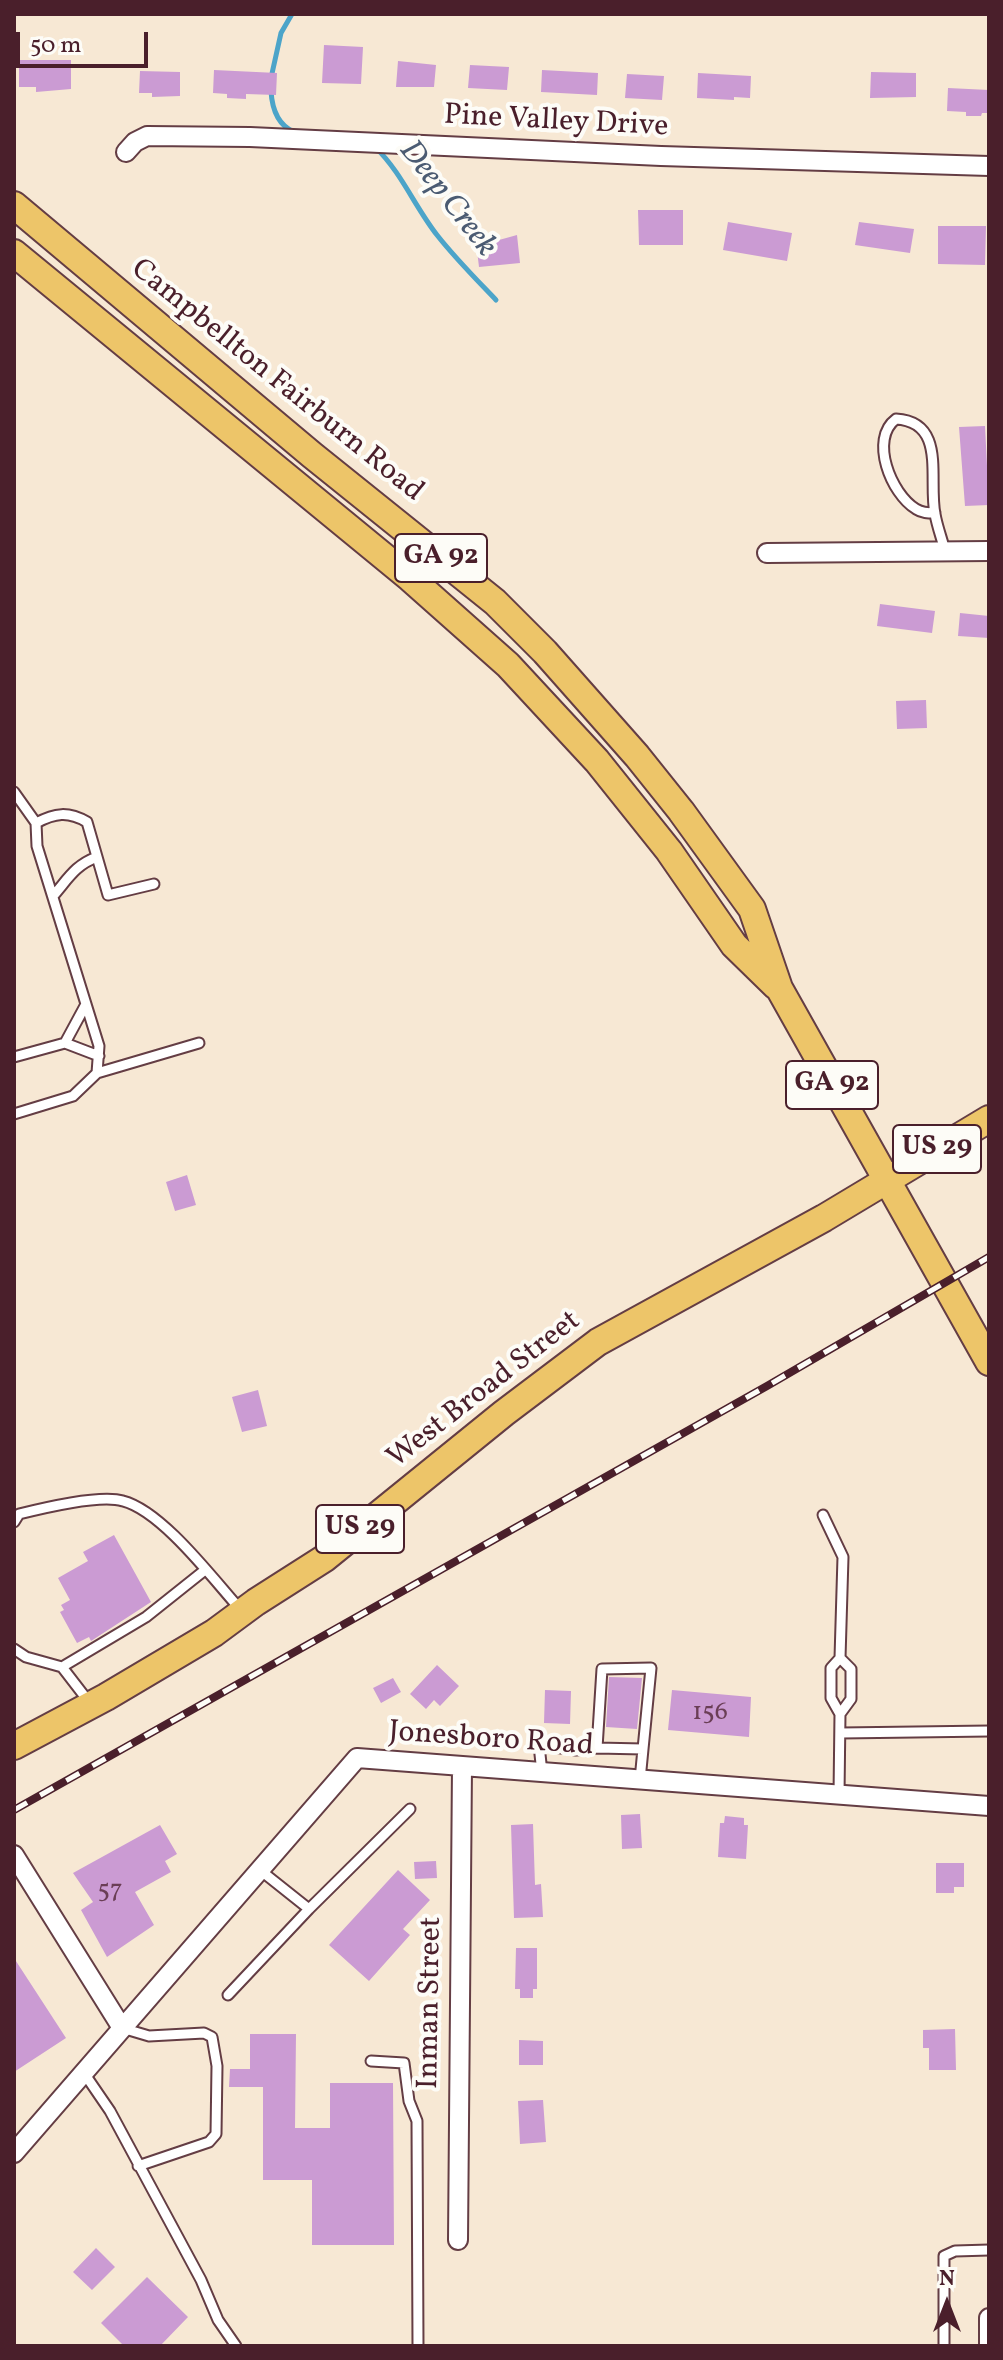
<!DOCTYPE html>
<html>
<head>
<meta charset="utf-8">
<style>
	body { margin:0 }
	#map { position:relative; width:1003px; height:2360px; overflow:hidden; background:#f7e8d4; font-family:Vollkorn,serif }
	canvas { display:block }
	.frame { position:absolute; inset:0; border:16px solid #4a1f2b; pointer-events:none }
	.north { position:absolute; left:907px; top:2264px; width:80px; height:80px; -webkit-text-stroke:6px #fdfcf7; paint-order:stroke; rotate:0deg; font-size:22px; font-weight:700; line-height:32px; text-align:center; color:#4a1f2b }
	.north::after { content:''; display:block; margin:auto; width:28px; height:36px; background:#4a1f2b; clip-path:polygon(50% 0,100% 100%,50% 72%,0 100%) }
	.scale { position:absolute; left:16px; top:32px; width:132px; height:36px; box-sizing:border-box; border:4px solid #4a1f2b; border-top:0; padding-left:10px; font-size:24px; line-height:28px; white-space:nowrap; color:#4a1f2b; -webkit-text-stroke:6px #fdfcf7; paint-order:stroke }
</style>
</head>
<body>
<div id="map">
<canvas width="1003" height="2360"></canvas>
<div class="frame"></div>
<div class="north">N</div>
<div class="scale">50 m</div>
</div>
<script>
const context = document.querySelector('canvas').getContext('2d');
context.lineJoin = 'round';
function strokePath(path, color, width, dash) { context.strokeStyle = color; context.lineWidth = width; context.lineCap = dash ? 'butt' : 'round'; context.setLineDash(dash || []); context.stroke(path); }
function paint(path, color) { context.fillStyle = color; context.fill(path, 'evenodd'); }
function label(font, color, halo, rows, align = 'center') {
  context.font = font + ' Vollkorn,serif'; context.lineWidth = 8; context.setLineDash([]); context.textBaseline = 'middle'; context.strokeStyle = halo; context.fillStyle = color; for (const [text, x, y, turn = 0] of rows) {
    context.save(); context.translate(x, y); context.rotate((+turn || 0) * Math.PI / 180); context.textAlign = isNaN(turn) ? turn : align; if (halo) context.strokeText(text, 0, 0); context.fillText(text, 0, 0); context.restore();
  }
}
strokePath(new Path2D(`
	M271 78 281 33 292 14
	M271 91C272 108 278 125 294 132
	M376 148C401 172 415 207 437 235 455 258 476 279 496 300`), '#4ca4c9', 5);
paint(new Path2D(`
	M324 45 363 47 361 84 322 83Z
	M19 60H71V89L36 92V87H19Z
	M398 61 436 65 434 87H396Z
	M470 65 509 67 507 90 468 88Z
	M214 70 277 73 276 95 246 94V99L227 98V94L213 93Z
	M542 70 598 73 597 95 541 92Z
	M140 71 180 72V96L152 97V93H139Z
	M871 72 916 73V97L870 98Z
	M698 73 751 76 750 98 734 97V100L697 98Z
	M627 74 664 76 662 100 625 98Z
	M948 88 989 90V113H982L981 116H966V112L947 111Z
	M638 210H683V245H639Z
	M728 222 792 233 787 261 723 250Z
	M859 222 914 229 910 253 855 245Z
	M938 226H986L985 265 938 264Z
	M517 235 520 263 479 267 476 242 499 240Z
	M985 426 989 505 965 506 959 427Z
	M880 604 935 611 932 633 877 626Z
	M960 613 989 616V638L958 636Z
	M926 700 927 728 897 729 896 701Z
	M187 1175 196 1205 175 1211 166 1182Z
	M258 1390 267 1426 242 1432 232 1397Z
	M114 1535 151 1602 91 1641 89 1637 77 1643 60 1612 64 1610 61 1605 70 1600 58 1578 88 1561 83 1552Z
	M437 1665 459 1686 440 1706 434 1700 426 1709 410 1694Z
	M609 1677 642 1678 637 1729 606 1727Z
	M393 1678 401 1692 381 1703 373 1688Z
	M545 1690 571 1691 570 1724 544 1723Z
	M672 1690 751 1697 749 1737 668 1730Z
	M640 1814 642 1848 622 1849 621 1815Z
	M725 1816 744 1818V1825H748L746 1859 718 1857 720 1823H724Z
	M533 1824 535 1885 541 1884 543 1917 514 1918 511 1825Z
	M160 1825 177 1854 165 1861 171 1872 135 1892 154 1925 107 1957 81 1910 93 1902 73 1873Z
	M436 1861 437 1878 415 1879 414 1862Z
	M936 1863H964V1887H954V1893H936Z
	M398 1870 430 1900 403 1929 410 1935 369 1981 329 1945Z
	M516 1948H537V1989H533V1998H520V1989H515Z
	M14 1958 66 2038 14 2072Z
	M955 2029 956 2070H929V2048H923V2030Z
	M250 2034H296L295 2128H330V2083H393L394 2245H312V2180H263V2087H229L230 2069H250Z
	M519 2040 543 2041V2065H519Z
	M543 2100 546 2142 520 2144 518 2101Z
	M96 2248 115 2267 92 2290 73 2272Z
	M147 2277 188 2317 160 2346H124L101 2323Z`), '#cb9bd3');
const service = new Path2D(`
	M935 513C928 513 922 513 916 509 891 494 869 439 896 419 947 422 928 479 935 514 937 526 942 539 945 551
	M14 792 36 823
	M53 896C68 879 75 865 97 857
	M65 1043 85 1006
	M14 1057 65 1043 99 1056
	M97 1073 99 1046 37 846 36 823C55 813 68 811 87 822L108 895 154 884
	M14 1114 73 1096 97 1073 199 1043
	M823 1515 843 1557 840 1658 831 1668V1698L840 1714 839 1795
	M14 1522 19 1514C43 1508 101 1494 123 1501 162 1511 213 1579 240 1609
	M14 1649 26 1657 62 1667 89 1702
	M840 1658 851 1669V1699L840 1714
	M62 1667 146 1617 205 1570
	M841 1733 989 1731
	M542 1773 539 1745 576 1750 597 1748
	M640 1780 643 1749 597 1748 602 1669 651 1668 643 1749
	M309 1909 410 1809
	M228 1995 309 1909 260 1870
	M122 2028 149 2036 204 2033 212 2037 217 2066 216 2134 209 2142 138 2166
	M371 2061 404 2063 409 2101 417 2121 418 2346
	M84 2073 110 2111 201 2280 218 2320 236 2346
	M944 2346V2256L955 2251 989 2250`);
const minor = new Path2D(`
	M126 152 135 142 147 136 250 137 661 156 989 166
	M767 553 989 551
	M14 1855 122 2028
	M14 2153 357 1758 989 1806
	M458 2240 462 1767
	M989 2346V2318`);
const primary = new Path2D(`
	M14 205 312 455 495 602 545 652 637 756 681 811 752 909 779 988 989 1362
	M14 253 410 578 508 665 597 761 669 851 734 945 776 986
	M14 1746 106 1697 214 1633 256 1602 325 1558 504 1413 598 1342 824 1218 989 1119`);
strokePath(service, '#643d44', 13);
strokePath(minor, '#643d44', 22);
strokePath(primary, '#643d44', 30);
strokePath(service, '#fff', 9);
strokePath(minor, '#fff', 18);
strokePath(primary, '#edc569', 26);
const rail = new Path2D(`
	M14 1810 767 1386 989 1257`);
strokePath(rail, '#4a1f2b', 8);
strokePath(rail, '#fdfcf7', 5, [15]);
label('26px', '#6a3e55', null, [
	["156",710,1714],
	["57",110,1892]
]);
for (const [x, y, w] of [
	[441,558,92],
	[832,1085,92],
	[937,1149,88],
	[360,1529,88]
]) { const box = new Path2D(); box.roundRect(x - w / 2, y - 24, w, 48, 6); context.fillStyle = '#fdfcf7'; context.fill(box); strokePath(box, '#4a1f2b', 2); }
label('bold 28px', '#4a1f2b', null, [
	["GA 92",441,558],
	["GA 92",832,1085],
	["US 29",937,1149],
	["US 29",360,1529]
]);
label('30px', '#4a1f2b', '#fdfcf7', [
	["Pine Valley Drive",556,123,3],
	["Campbellton Fairburn Road",276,382,39],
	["West Broad Street",485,1391,-38],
	["Jonesboro Road",491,1741,4],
	["Inman Street",432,2003,-89]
]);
label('italic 32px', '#4b5b72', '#fdfcf7', [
	["Deep Creek",446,200,52]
]);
</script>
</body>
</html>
